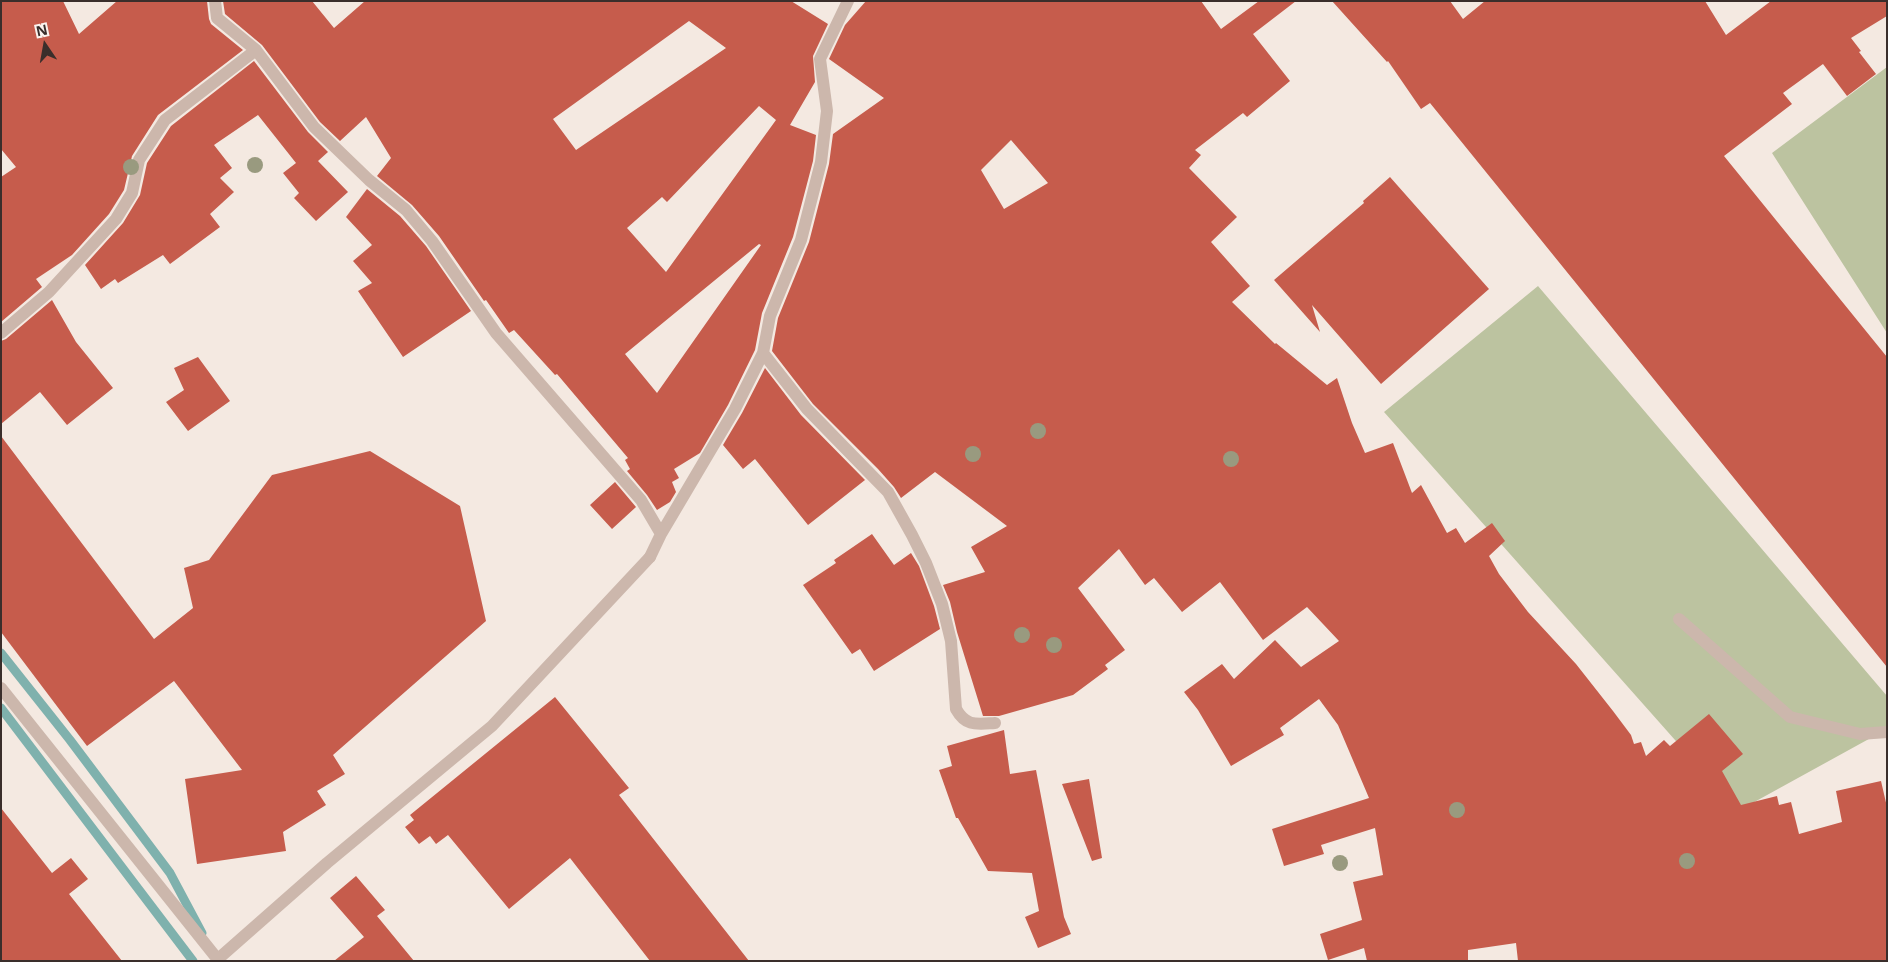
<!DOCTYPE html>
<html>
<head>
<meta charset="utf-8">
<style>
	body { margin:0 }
	#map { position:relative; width:1888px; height:962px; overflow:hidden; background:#f4e9e1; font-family:"Noto Sans",sans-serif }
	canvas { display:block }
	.frame { position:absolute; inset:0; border:2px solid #3a2e2b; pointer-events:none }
	.north { position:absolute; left:20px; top:20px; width:50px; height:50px; -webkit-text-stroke:4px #fbf3ee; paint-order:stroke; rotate:348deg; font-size:14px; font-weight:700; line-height:20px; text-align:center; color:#3a2e2b }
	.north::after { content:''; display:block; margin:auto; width:18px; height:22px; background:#3a2e2b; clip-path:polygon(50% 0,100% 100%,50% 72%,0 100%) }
</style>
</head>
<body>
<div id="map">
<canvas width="1888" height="962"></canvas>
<div class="frame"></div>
<div class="north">N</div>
</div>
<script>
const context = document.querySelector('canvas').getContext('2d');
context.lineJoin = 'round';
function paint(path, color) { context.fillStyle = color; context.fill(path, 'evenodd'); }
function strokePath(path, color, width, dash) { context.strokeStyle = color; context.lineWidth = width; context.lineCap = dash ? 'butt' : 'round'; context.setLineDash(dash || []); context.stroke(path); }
paint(new Path2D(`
	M1887 67V333L1772 153Z
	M1538 286 1887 696V729L1738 811 1384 412Z`), '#bcc3a0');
strokePath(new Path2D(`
	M1 653 70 740 170 873 202 933
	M1 708 193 961`), '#7fb1ad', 9);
paint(new Path2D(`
	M1 1H63L79 34 117 1H207L209 19 211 24 243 50 158 115 132 156 124 190 109 214 72 255 36 279 42 287 1 322V177L16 167 1 149Z
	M223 1H312L334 28 365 1H791L828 24 813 56 815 82 790 125 816 135 813 161 793 237 762 313 755 350 728 405 700 453 674 469 679 478 672 482 676 492 670 502 657 510 647 495 627 471 630 469 625 460 628 458 557 374 555 375 514 330 509 333 486 300 484 301 439 236 412 205 377 176 391 158 366 117 340 141 320 122 262 45 225 14ZM689 21 726 48 576 150 553 119ZM759 106 776 120 666 272 627 228 662 197 667 202ZM759 244 761 245 657 393 625 354Z
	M866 1H1201L1221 29 1259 1H1296L1253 34 1290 81 1247 117 1243 113 1195 150 1201 155 1189 168 1237 217 1211 242 1250 286 1232 302 1275 344 1276 343 1327 385 1337 378 1352 423 1365 453 1393 443 1412 493 1421 485 1447 533 1456 528 1465 543 1492 523 1505 541 1489 556 1499 574 1528 612 1576 664 1613 711 1631 735 1634 744 1641 742 1646 756 1664 740 1670 746 1709 714 1743 754 1722 771 1741 805 1777 796 1779 805 1791 802 1799 834 1842 822 1836 791 1881 781 1887 807V961H1518L1516 943 1468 950V961H1367L1364 948 1328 960 1320 934 1362 920 1353 882 1383 875 1375 828 1321 845 1324 854 1284 866 1272 829 1369 798 1338 725 1319 699 1280 728 1284 735 1231 766 1198 710 1184 692 1222 664 1234 679 1275 640 1301 667 1339 641 1307 607 1263 640 1220 582 1182 612 1154 578 1145 585 1119 549 1078 588 1125 650 1105 665 1108 669 1073 695 999 716H983L957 632 950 602 943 585 985 572 971 547 1007 526 935 472 901 498 894 487 878 469 813 404 772 351 778 318 809 242 829 164 833 134 884 98 829 59 845 25ZM1011 140 1048 183 1004 209 981 170Z
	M1332 1H1450L1463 19 1485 1H1705L1726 35 1771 1H1887V16L1851 38 1861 51 1859 52 1876 74 1847 96 1823 64 1783 93 1792 104 1724 156 1887 357V667L1430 103 1421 109 1388 61 1387 62Z
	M254 61 308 132 328 152 318 161 348 192 316 221 294 198 299 193 283 173 296 163 258 115 214 145 232 168 220 178 234 192 210 214 220 227 170 264 163 255 118 283 115 279 101 289 85 265 123 223 140 195 147 163 171 126Z
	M1390 177 1489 289 1381 384 1312 305 1320 332 1274 280 1364 203 1363 201Z
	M367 189 400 216 426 246 471 311 403 357 358 291 372 283 353 261 372 245 346 217Z
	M52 300 76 342 113 388 67 425 40 392 1 424V341L6 339Z
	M198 357 230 401 188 431 166 402 184 390 174 368Z
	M765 368 801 415 865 480 808 525 755 459 743 469 723 445 742 413Z
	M1 436 154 639 193 608 184 568 209 560 272 475 370 451 460 506 486 621 333 755 345 774 317 791 326 805 283 832 286 851 197 864 185 779 242 770 174 681 87 746 1 632Z
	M615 482 636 507 612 529 590 505Z
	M872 534 894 565 911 553 919 566 934 606 940 629 874 671 860 649 852 654 803 585 836 563 834 560Z
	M555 697 629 788 619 795 749 961H650L570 858 509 909 448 835 436 844 430 836 419 844 405 827 414 820 410 815Z
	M1004 730 1010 774 1036 770 1064 917 1071 934 1038 948 1025 917 1039 911 1032 873 988 871 958 818H956L939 770 952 766 947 746Z
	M1089 779 1102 858 1092 861 1062 784Z
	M1 808 52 873 71 858 88 879 69 894 122 961H1Z
	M356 876 385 910 377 916 414 961H334L364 937 330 898Z`), '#c65c4c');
strokePath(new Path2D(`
	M1679 619 1790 717 1860 734 1887 732
	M218 959 327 863 492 726 650 557`), '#ccb7ac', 12);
strokePath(new Path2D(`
	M215 1 217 18 256 50 314 127 369 180 406 210 432 241 496 333 641 500 661 534
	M1 333 49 292 116 219 132 193 139 160 165 120 256 50
	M763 353 807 409 888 492 912 535 926 563 942 604 951 641 956 709C966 727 977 724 995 723
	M650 557 661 534 735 409 763 353 770 316 801 240 821 162 827 111 820 59 848 1
	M1 688 219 961`), '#ccb7ac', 12);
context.fillStyle = '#999a7f';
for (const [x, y] of [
	[255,165],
	[131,167],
	[1038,431],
	[973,454],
	[1231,459],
	[1022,635],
	[1054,645],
	[1457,810],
	[1687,861],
	[1340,863]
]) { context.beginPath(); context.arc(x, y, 8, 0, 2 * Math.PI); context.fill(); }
</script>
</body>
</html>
